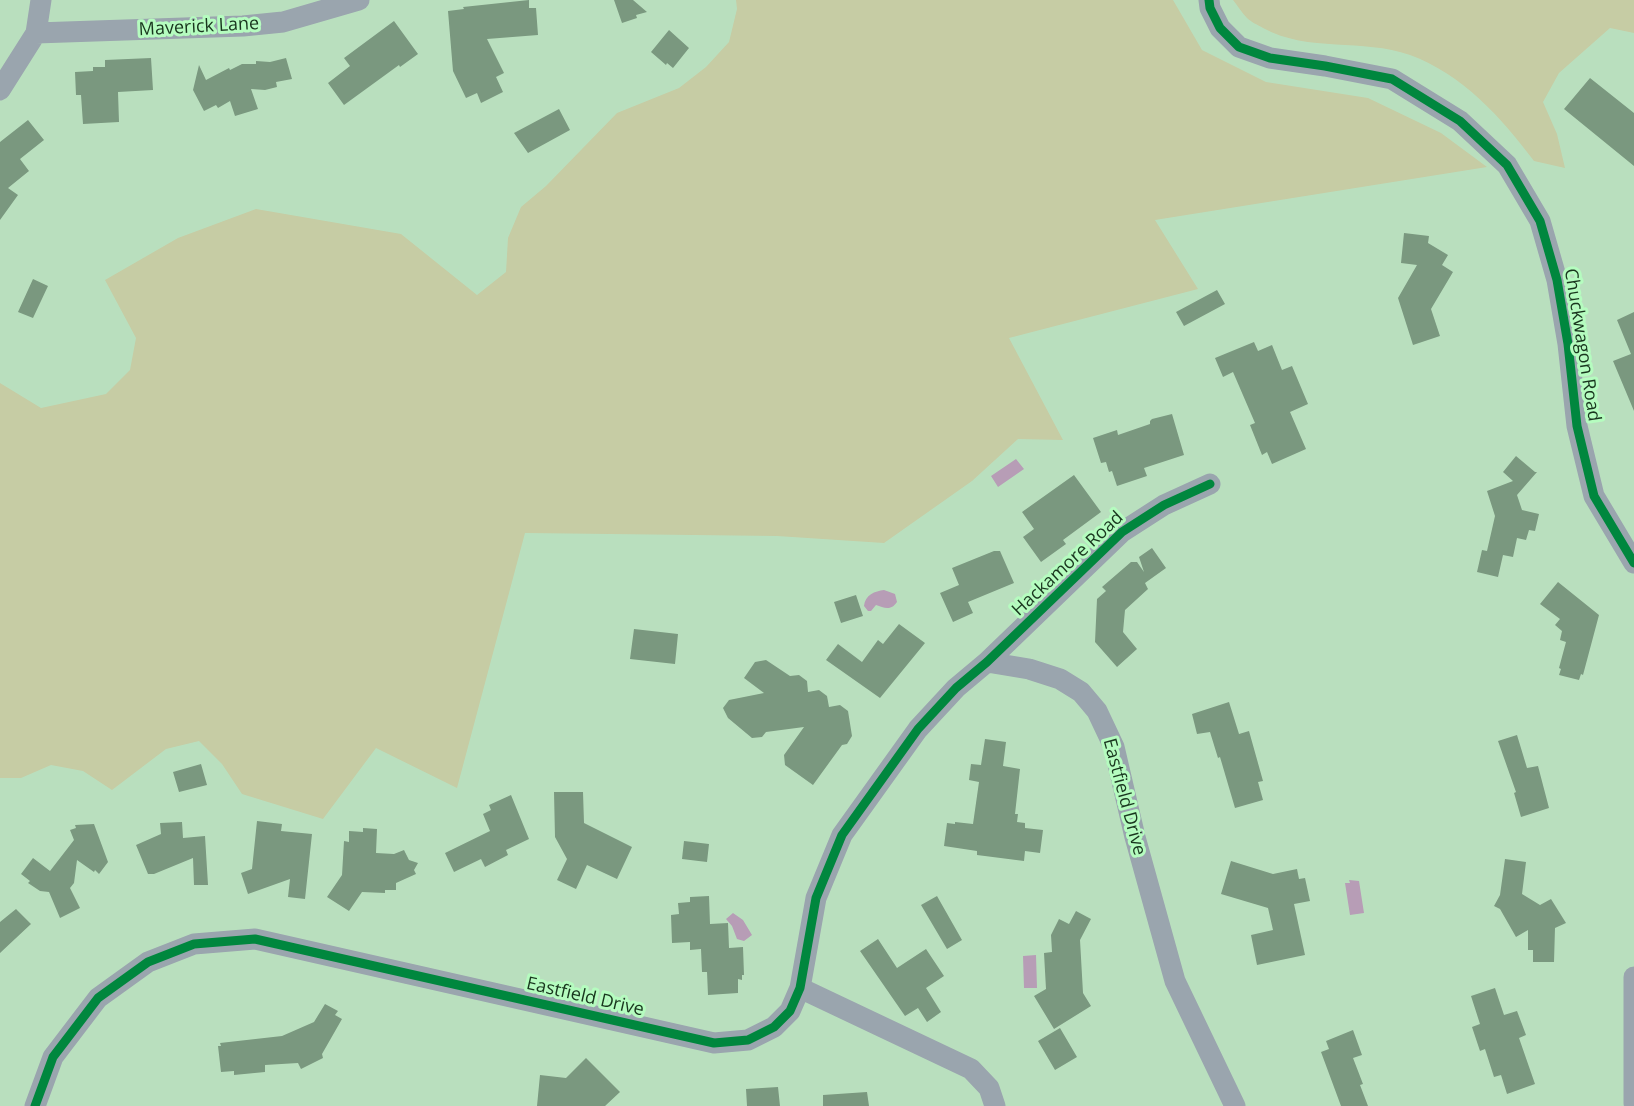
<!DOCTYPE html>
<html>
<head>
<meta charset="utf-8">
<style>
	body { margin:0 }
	canvas { display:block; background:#b9dfbe }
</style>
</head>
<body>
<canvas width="1634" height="1106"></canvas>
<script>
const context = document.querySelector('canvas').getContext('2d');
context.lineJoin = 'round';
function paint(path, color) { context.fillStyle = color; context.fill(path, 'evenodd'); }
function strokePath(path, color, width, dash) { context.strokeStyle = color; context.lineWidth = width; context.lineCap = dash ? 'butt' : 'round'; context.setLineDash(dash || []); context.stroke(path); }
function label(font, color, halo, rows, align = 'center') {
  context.font = font + ' "Open Sans",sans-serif'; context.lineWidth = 6; context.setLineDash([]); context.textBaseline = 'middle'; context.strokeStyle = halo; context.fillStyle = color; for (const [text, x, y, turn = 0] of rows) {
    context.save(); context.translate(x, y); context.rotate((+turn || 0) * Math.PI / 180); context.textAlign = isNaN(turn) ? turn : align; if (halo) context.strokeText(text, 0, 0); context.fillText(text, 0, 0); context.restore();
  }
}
paint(new Path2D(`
	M736 0H1173L1202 50 1266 82 1368 98 1441 133 1487 167 1155 220 1198 289 1009 338 1063 440 1018 439 972 481 884 543 777 536 525 533 457 788 376 748 323 819 242 794 222 764 199 741 166 749 112 790 83 771 51 765 21 778H0V383L41 408 106 394 130 370 136 338 105 280 178 238 256 209 401 234 477 295 506 272 508 238 521 207 546 186 617 113 679 88 706 67 729 42 737 9Z
	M1233 0H1634V33L1610 28 1559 73 1543 102 1557 134 1565 168 1534 161C1502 118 1462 74 1410 55 1362 38 1309 53 1263 28 1258 25 1251 22 1247 18 1242 13 1238 6 1233 0Z`), '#c6cca4');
paint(new Path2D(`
	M1016 459 1024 469 998 487 991 476Z
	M884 590 895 594 897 602C891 611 884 608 876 605L871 611H868L864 606C865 595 875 591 884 590Z
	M1349 880 1359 881 1364 913 1350 915 1345 883H1350Z
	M733 913 743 920 752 935 744 941 737 939 732 926 726 919Z
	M1036 955 1037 988H1024L1023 956Z`), '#b79db6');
paint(new Path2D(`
	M529 0V8H536L538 35 487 39 504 73 496 77 503 92 481 103 477 93 466 98 453 71 448 11 464 9 463 7Z
	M614 0H633L647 12 636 15 637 18 622 23Z
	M394 21 418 54 400 67 399 65 344 105 328 83 350 66 344 58Z
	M669 30 689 48 673 68 667 63 666 65 651 52Z
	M151 58 153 90 118 92 119 122 83 124 81 95H76L75 72 93 71V67H105V60Z
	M286 58 292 79 276 82 277 87 265 90 251 89 258 109 235 116 230 101 218 108 216 105 204 111 193 90 199 65 206 80 229 68 230 70 242 64H256V61L270 62Z
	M1590 78 1634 113V166L1564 109Z
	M559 109 570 130 528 153 514 133Z
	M28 120 44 140 20 159 29 171 8 188 18 195 0 220V142Z
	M1404 233 1429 236 1428 243 1448 255 1442 265 1453 272 1431 309 1440 336 1413 345 1398 298 1417 265 1401 263Z
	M33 279 48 286 33 318 18 312Z
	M1217 290 1225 304 1184 326 1176 312Z
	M1634 312V411L1613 361 1631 354 1617 320Z
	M1254 342 1258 351 1272 345 1282 370 1292 366 1308 404 1290 412 1306 449 1272 464 1267 452 1262 455 1250 425 1255 423 1233 372 1223 377 1215 358Z
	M1172 414 1184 455 1144 468 1147 476 1117 486 1112 471 1109 472 1106 462 1101 463 1093 438 1117 430 1118 435 1150 424V421L1152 419Z
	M1516 456 1535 472H1537L1517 495 1522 510 1539 514 1535 531 1529 530 1526 540 1517 538 1513 557 1503 555 1498 577 1477 572 1482 550 1487 551 1495 516 1487 491 1513 481 1503 472Z
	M1074 475 1101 512 1063 540 1066 544 1041 562 1023 537 1034 529 1022 512Z
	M1152 548 1166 568 1145 583 1148 589 1125 610 1123 632 1137 649 1117 667 1095 642 1097 599 1106 591 1102 587 1131 562H1137L1144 572 1139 557Z
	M994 551H1000L1014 583 968 602 973 613 953 622 940 593 959 585 952 568Z
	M1558 582 1599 615 1583 675 1581 674 1579 680 1559 675 1561 669 1559 668 1566 642 1560 640 1562 631 1555 625 1560 619 1540 604Z
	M856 595 863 616 841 623 834 602Z
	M899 624 925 643 880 698 826 660 838 644 862 662 878 640 883 644Z
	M634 629 678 634 675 664 630 659Z
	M766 660 790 676 799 675 807 681 808 692 819 690 827 696 829 707 840 705 848 711 852 736 847 744 842 745 813 785 785 765 784 755 804 727 766 732 762 737 752 738 728 718 723 708 729 700 764 693 744 678 755 662Z
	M1229 702 1239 734 1249 731 1263 781 1258 782 1263 800 1235 808 1220 757 1218 758 1210 732 1197 734 1192 714Z
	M1517 735 1527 768 1538 766 1549 808 1521 817 1514 793 1516 792 1498 741Z
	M985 739 1006 742 1003 766 1020 769 1015 814H1018L1017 822 1025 823V828L1043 830 1040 853 1025 851 1024 861 977 855V851L944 846 947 823 955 824V822L973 824 979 782 969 780 971 764 981 765Z
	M201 764 207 785 179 792 173 772Z
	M554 792H583L584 823 632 847 617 879 587 865 576 889 557 880 567 859 555 837Z
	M511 795 529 839 506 850 508 855 485 867 481 859 454 872 445 853 490 831 483 814 491 810 489 805Z
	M257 821 282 824 281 831 312 834 305 899 288 897 290 879 248 894 241 873 252 869Z
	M182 822 183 838 205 836 208 885H194L193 858 154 874H148L136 845 161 834 160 823Z
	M94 824 108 862 99 874 95 870 94 872 77 860 74 883 70 888 80 908 60 918 49 892 40 891 28 883 30 881 21 874 33 858 50 871 74 840 70 830 76 828 75 825Z
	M363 828 377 829 376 853 394 854 404 850 409 860 418 863 414 870 416 874 396 883V890H385V893L362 892 349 911 327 897 342 875 344 841 349 842V831L363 832Z
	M684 841 709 844 707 862 682 859Z
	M1505 859 1526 862 1522 894 1540 905 1551 899 1566 923 1555 928 1554 962H1533V950H1528V930L1516 937 1500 909 1494 906 1500 895Z
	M1231 861 1273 874 1297 869 1299 879 1305 878 1310 901 1294 904 1305 955 1257 965 1251 935 1273 930 1268 908 1221 894Z
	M709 896 710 924 728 923 729 948 743 947 744 975H742V980L738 979V993L708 995 707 972H702L701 949 690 950V942L672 943 671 915 679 914 678 903 690 902V897Z
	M937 896 962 940 947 949 921 905Z
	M16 909 31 924 0 953V922Z
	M1076 911 1091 919 1080 940 1083 993 1091 1006 1054 1029 1034 996 1046 989 1044 953 1052 952 1051 935 1059 919 1069 924Z
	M878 939 897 968 926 949 944 976 926 988 941 1012 927 1022 918 1008 905 1016 860 951Z
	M1495 988 1504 1015 1517 1011 1526 1035 1519 1038 1535 1084 1507 1094 1501 1075 1494 1077 1485 1049 1480 1051 1472 1027 1480 1024 1471 996Z
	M325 1004 338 1011 335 1015 342 1019 322 1054 323 1058 301 1069 298 1063 265 1065V1072L234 1075V1071L221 1072 218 1046H221L220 1043 282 1036 314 1022Z
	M1060 1028 1077 1057 1055 1070 1038 1041Z
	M1353 1030 1362 1055 1353 1058 1363 1084 1360 1085 1368 1106H1341L1321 1052 1329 1049 1326 1041Z
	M586 1058 620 1092 605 1106H537L540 1075 566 1078Z
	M778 1087 780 1106H747L746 1089Z
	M867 1092 869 1106H823V1095Z`), '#7a987f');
strokePath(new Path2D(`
	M1209 0 1210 8 1220 28 1239 47 1270 58 1325 66 1392 79 1460 121 1507 165 1540 221 1557 280 1568 344 1577 426 1594 496 1634 563
	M36 33 243 26 283 22 359 0
	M0 90 36 33 41 0
	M987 662 1029 669 1060 679 1081 692 1097 711 1114 747 1135 837 1175 981 1235 1106
	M1634 977V1103
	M800 988 971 1069 989 1088 995 1106
	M35 1106 53 1057 98 998 148 962 194 944 255 939 714 1043 748 1040 774 1027 790 1011 800 988 816 898 842 835 918 729 956 688 987 662 1122 532 1164 505 1210 484`), '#9aa5ae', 21);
strokePath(new Path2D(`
	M1209 0 1210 8 1220 28 1239 47 1270 58 1325 66 1392 79 1460 121 1507 165 1540 221 1557 280 1568 344 1577 426 1594 496 1634 563
	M35 1106 53 1057 98 998 148 962 194 944 255 939 714 1043 748 1040 774 1027 790 1011 800 988 816 898 842 835 918 729 956 688 987 662 1122 532 1164 505 1210 484`), '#00873e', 9);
label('18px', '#19361e', '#b5fcbf', [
	["Maverick Lane",199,27,-3],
	["Chuckwagon Road",1582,345,81],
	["Hackamore Road",1068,564,-43],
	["Eastfield Drive",1124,797,75],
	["Eastfield Drive",585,997,13]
]);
</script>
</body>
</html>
